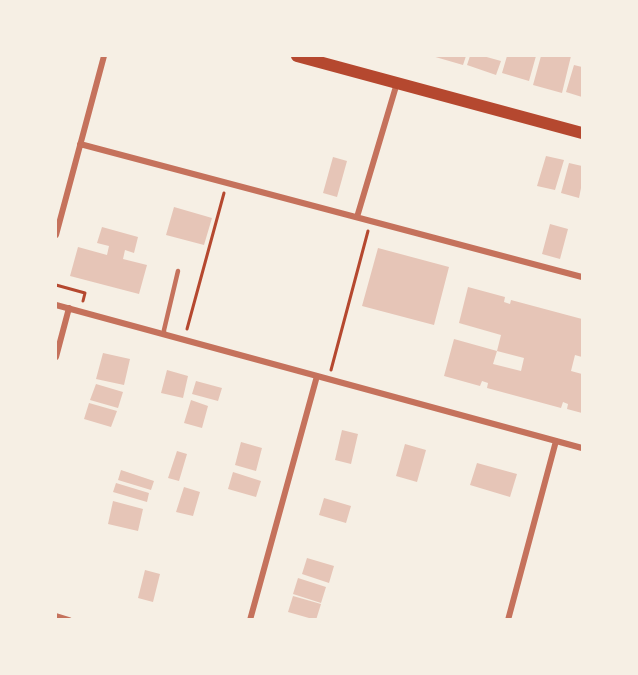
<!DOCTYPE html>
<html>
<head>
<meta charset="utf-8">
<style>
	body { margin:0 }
	#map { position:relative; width:638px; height:675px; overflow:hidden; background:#f6efe4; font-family:Poppins,sans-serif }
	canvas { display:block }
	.frame { position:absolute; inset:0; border:57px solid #f6efe4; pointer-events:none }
</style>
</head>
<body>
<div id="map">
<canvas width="638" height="675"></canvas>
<div class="frame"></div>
</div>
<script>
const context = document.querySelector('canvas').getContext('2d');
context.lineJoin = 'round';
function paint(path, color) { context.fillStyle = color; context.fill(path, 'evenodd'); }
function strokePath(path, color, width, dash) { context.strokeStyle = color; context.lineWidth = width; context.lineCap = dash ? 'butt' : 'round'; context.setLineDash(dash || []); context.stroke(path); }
paint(new Path2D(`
	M432 56H466L463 65Z
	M470 56H483L501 61 496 75 467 65Z
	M507 56H536L529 81 502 73Z
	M541 56H571L562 93 533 85Z
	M574 65 582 67V97L566 92Z
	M546 156 564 160 555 190 537 186Z
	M333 157 347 161 337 197 323 193Z
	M569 163 582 166V183L579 198 561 193Z
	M174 207 212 218 204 245 166 235Z
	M550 224 568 229 560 259 542 254Z
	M102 227 138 237 134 253 125 250 123 259 147 265 139 294 70 276 78 247 107 255 109 246 97 243Z
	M378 248 449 267 434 325 362 306Z
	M468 287 505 297 504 302 510 304 511 300 582 319V357L575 355 571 371 582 374V413L567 409 568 404 563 402 561 408 487 388 488 383 482 381 480 386 444 376 454 339 497 351 493 364 521 371 524 358 497 351 501 335 459 323Z
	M103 353 130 359 124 385 96 379Z
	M167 370 188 376 183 398 161 393Z
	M196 381 222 388 218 401 192 394Z
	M96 384 123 392 118 408 90 400Z
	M191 400 208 406 202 428 184 423Z
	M89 403 117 411 111 427 84 419Z
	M342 430 358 434 351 464 335 460Z
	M241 442 262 448 256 471 235 465Z
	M405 444 426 450 417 482 396 476Z
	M177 451 187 454 179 481 168 478Z
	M477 463 517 474 510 497 470 485Z
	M121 470 154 481 151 490 118 480Z
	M233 472 261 481 256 497 228 489Z
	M116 483 149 493 147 502 113 492Z
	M184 487 200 492 193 516 176 512Z
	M324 498 351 506 346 523 319 515Z
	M113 501 143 509 138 531 108 524Z
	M307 558 334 566 329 583 302 574Z
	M145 570 160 574 153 602 138 598Z
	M298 578 326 587 321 603 293 594Z
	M293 596 321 604 316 620 288 612Z`), '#e6c5b7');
strokePath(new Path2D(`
	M56 285 85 293 83 301
	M187 329 224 193
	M331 370 368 231`), '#b5482f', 3);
strokePath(new Path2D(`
	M164 334V330L178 271`), '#c5725c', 4.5);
strokePath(new Path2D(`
	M80 144 582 277
	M357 217 397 83
	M56 235 104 56
	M56 305 582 448
	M56 357 69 308
	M56 616 69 620
	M250 620 317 376
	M508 620 556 441`), '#c5725c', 6);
strokePath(new Path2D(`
	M297 56 582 133`), '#b5482f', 12);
</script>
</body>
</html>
